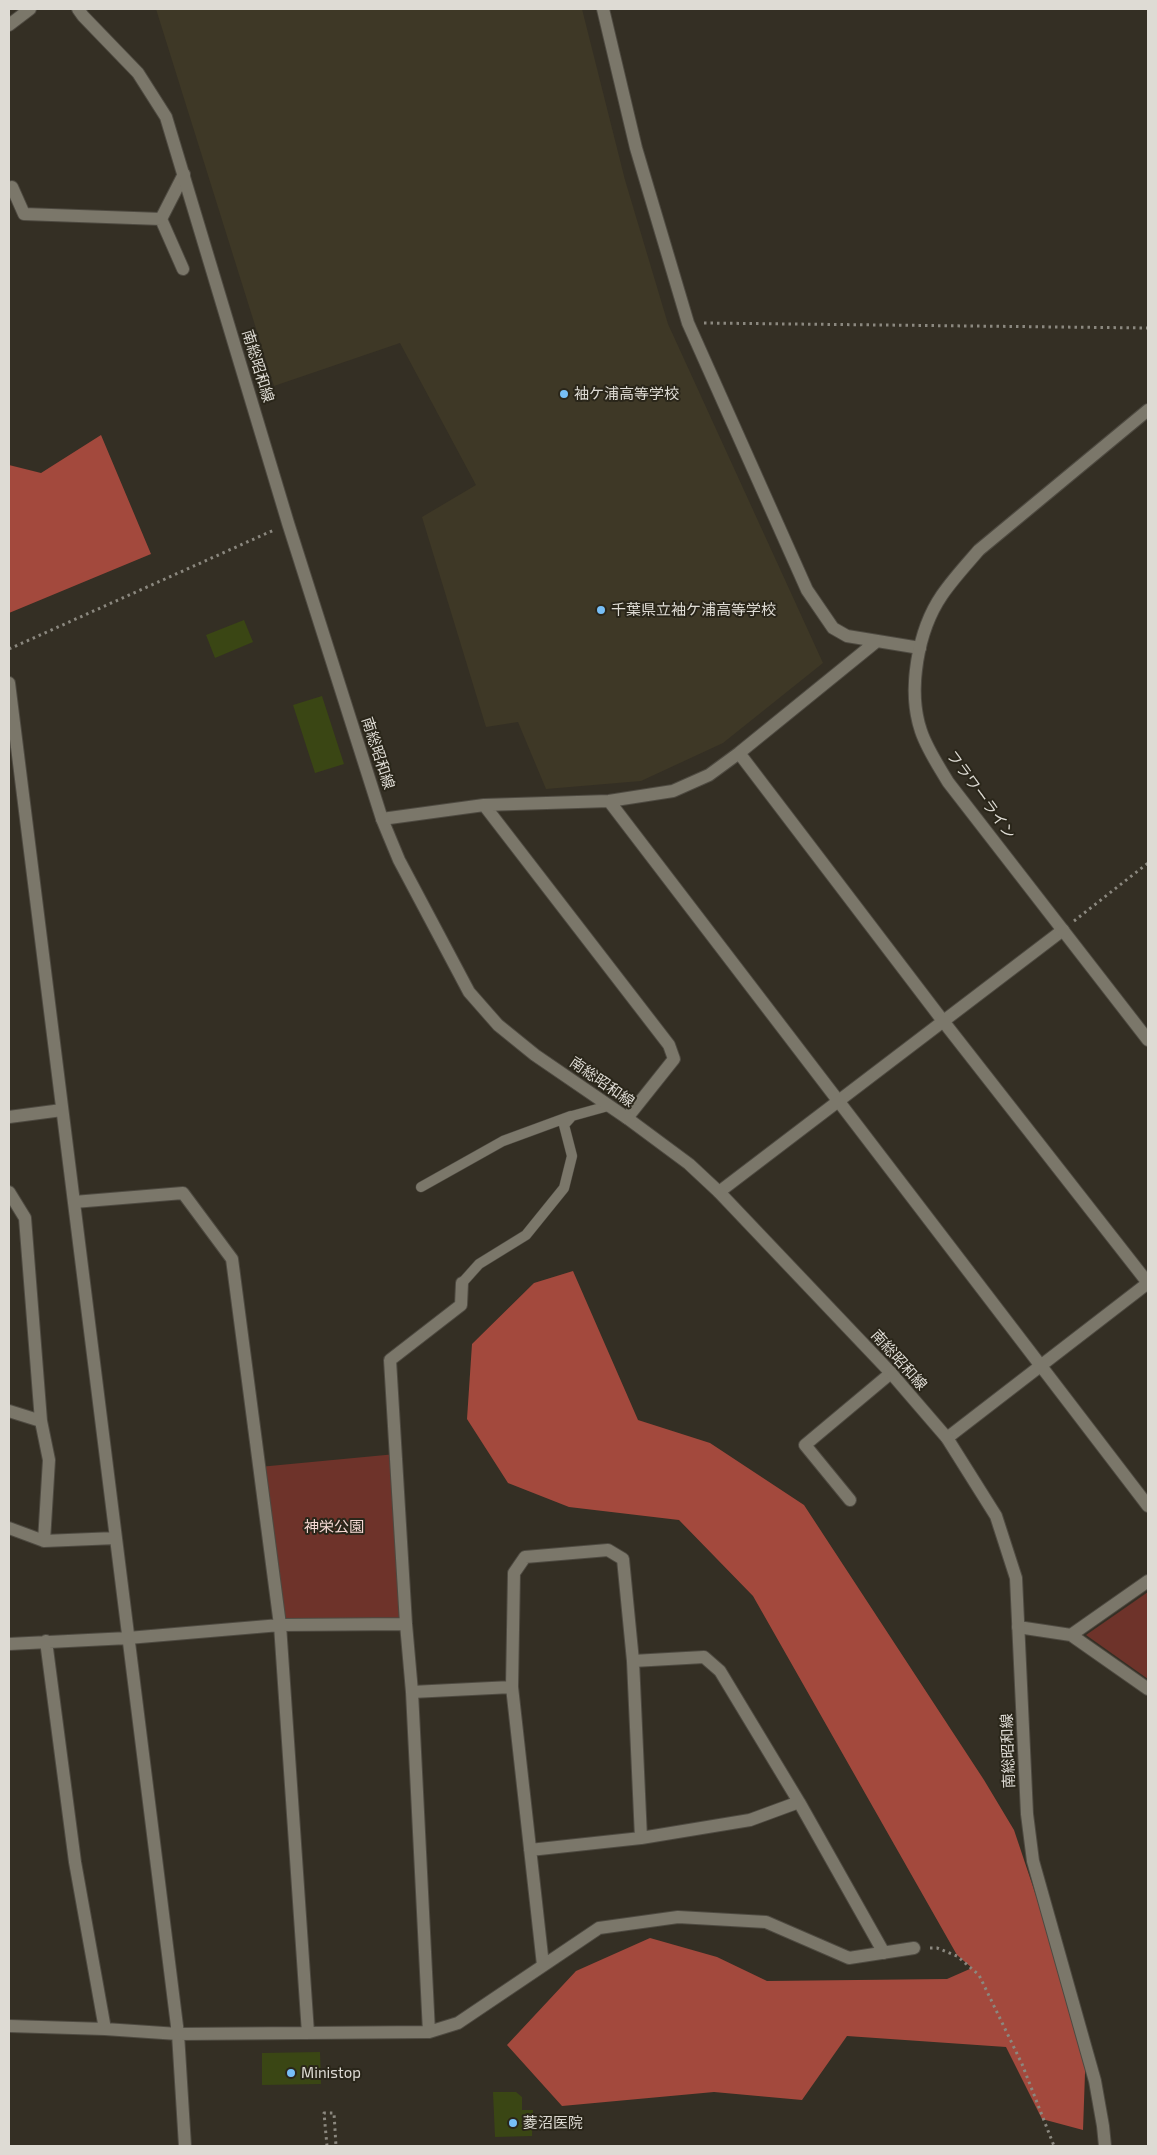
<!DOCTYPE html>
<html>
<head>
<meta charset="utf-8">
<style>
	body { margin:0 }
	#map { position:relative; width:1157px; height:2155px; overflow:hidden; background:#342f24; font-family:"Exo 2",sans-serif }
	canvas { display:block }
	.frame { position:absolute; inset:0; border:10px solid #dedbd4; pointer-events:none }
</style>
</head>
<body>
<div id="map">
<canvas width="1157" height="2155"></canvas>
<div class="frame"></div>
</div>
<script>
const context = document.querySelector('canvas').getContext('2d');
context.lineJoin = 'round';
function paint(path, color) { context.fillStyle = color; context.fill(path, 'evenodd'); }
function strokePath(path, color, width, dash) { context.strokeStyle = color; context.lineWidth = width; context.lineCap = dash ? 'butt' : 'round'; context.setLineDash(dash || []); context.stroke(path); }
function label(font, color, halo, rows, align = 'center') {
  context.font = font + ' "Exo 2","Noto Sans JP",sans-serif'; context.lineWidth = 4; context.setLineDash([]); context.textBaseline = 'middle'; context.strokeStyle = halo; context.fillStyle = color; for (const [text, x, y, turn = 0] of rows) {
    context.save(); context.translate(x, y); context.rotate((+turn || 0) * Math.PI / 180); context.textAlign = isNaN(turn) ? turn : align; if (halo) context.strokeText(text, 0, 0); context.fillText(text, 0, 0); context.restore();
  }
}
paint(new Path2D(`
	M156 9H582L625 180 668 324 823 663 723 743 641 781 546 789 518 722 486 727 422 517 476 485 400 343 274 386Z`), '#3e3826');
paint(new Path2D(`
	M396 1454 406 1624 280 1625 259 1467Z
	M1148 1592V1679L1086 1635Z`), '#6e332a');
paint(new Path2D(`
	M101 435 151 554 9 613V465L41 473Z
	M573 1271 638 1420 710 1443 804 1505 984 1780 1014 1830 1086 2045 1083 2130 1042 2119 1006 2047 847 2036 802 2100 714 2092 562 2106 507 2045 576 1971 650 1938 717 1957 767 1981 947 1979 972 1968 957 1955 753 1596 679 1520 569 1507 508 1483 467 1419 472 1344 534 1283Z`), '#a3493d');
paint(new Path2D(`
	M244 620 253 642 215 658 206 635Z
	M322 696 344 764 315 773 293 705Z
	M320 2052 321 2084 262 2085V2053Z
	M493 2092H516L522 2097V2110H533L532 2136 495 2137Z`), '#3a4614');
const service = new Path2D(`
	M421 1187 503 1141 571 1116
	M462 1283 479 1264 526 1235 564 1188 572 1156 564 1125 572 1116 608 1106`);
const minor = new Path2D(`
	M603 9 636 148 688 323 807 590 833 628 847 636 920 648
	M9 25 30 9
	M12 187 24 214 161 219
	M183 269 161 219 184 174
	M9 683 178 2034 185 2146
	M739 753 943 1021 1148 1283
	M609 801 1148 1506
	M484 805 669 1045 674 1059 627 1118
	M382 819 484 805 609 801 673 791 709 775 739 753 877 641
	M9 1117 62 1110
	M9 1192 25 1218 41 1421
	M719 1192 1063 930
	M74 1202 183 1193 232 1259 280 1625 308 2033
	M9 1411 41 1421 49 1460 44 1541
	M947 1438 1148 1283
	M850 1500 805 1445 891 1373
	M9 1528 44 1541 116 1538
	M1018 1627 1071 1635 1148 1689
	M1071 1635 1148 1581
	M46 1641 75 1862 105 2029
	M9 1644 128 1638 280 1625 406 1624
	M633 1661 704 1657 720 1671 799 1802 884 1953
	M412 1692 512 1687
	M530 1850 641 1838 750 1820 799 1802
	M543 1965 512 1687 514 1573 525 1557 608 1550 623 1559 633 1661 641 1838
	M9 2026 105 2029 178 2034 429 2032 458 2023 599 1928 678 1917 766 1922 849 1958 914 1948
	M429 2032 412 1692 406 1624 390 1360 461 1305 462 1283`);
const tertiary = new Path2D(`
	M1148 410 979 550C966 565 953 579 942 595 918 630 907 690 921 731 927 749 938 765 948 782L1148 1040`);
const secondary = new Path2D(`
	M78 9 83 16 138 73 166 117 288 523 382 819 399 860 469 992 498 1025 535 1055 627 1118 689 1164 719 1192 891 1373 947 1438 996 1516 1016 1578 1027 1814 1033 1861 1095 2081 1103 2126 1105 2146`);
strokePath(service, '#4e4a41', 11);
strokePath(minor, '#4e4a41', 14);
strokePath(tertiary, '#4e4a41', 14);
strokePath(secondary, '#4e4a41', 14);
strokePath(new Path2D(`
	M704 323 1148 328
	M9 649 274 530
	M1074 921 1148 863
	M930 1948H937L957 1956 979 1975 1022 2064 1054 2146
	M327 2146 324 2113H334L336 2146`), '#8b887f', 3, [2.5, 4]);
strokePath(service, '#7b776a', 10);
strokePath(minor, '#7b776a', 12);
strokePath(tertiary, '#7b776a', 12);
strokePath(secondary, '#7b776a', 12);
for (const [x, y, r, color] of [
	[564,394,5,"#77bff7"],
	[601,610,5,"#77bff7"],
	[291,2073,5,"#77bff7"],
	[513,2123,5,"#77bff7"]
]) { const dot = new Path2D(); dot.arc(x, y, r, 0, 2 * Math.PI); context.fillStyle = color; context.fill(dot); strokePath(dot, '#2a261a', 2); }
label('15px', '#dedbd4', '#2a261a', [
	["南総昭和線",258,366,73],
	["南総昭和線",378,753,72],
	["フラワーライン",981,795,54],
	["南総昭和線",602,1082,35],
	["南総昭和線",899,1360,48],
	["南総昭和線",1008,1751,-92]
]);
label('15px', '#dedbd4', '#2a261a', [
	["袖ケ浦高等学校",574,394],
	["千葉県立袖ケ浦高等学校",611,610],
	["Ministop",301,2073],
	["菱沼医院",523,2123]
], 'left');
label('15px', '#f4d9d4', '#2a261a', [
	["神栄公園",334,1527]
]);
</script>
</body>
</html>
